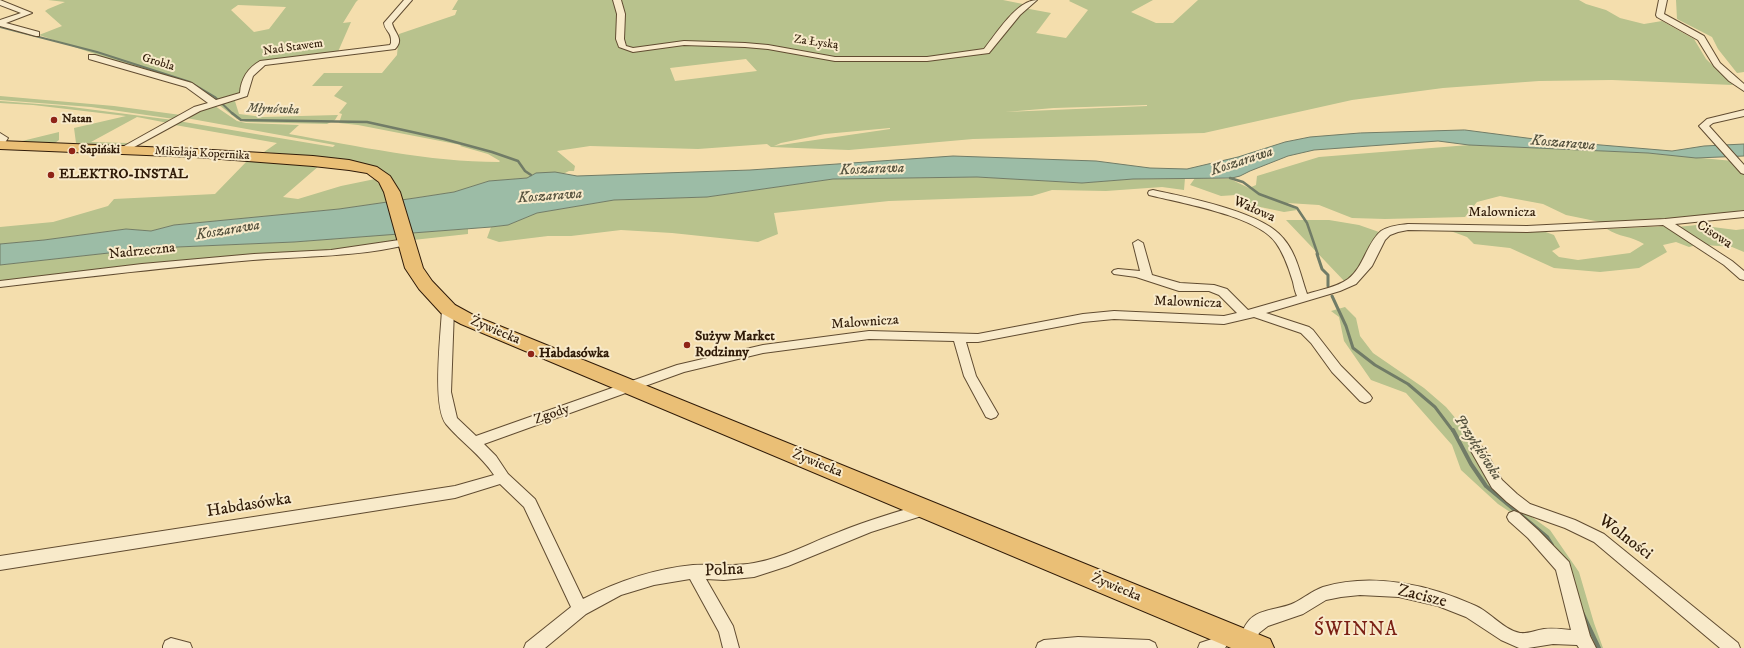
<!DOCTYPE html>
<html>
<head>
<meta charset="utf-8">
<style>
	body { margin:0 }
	canvas { display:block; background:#f4dead }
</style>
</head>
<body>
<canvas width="1744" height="648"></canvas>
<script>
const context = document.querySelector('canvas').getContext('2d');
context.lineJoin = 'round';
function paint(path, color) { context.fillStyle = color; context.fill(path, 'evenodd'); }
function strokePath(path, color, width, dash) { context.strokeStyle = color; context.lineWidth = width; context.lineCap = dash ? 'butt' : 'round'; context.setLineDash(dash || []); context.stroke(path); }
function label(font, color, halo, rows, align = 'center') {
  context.font = font + ' "IM FELL DW Pica",serif'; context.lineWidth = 4; context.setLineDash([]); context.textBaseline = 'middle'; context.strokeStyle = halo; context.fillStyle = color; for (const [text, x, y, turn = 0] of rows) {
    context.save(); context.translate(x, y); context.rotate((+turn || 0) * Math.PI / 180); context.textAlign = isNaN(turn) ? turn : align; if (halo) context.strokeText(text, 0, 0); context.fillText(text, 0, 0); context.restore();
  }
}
paint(new Path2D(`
	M48 0H358L356 2 343 23 351 22 337 54 263 63 255 67 240 94 216 101 191 85 105 58 98 55 39 35 62 26 45 11 48 9 65 2ZM238 5 286 7 269 29 254 32 231 10Z
	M458 0H1003L1028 5 1024 8 1051 13 1036 33 1066 38 1088 10 1069 1 1070 0H1153L1131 12 1156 23H1173L1198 0H1579L1586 4 1606 10 1620 18 1644 24 1662 21 1694 39 1706 59 1733 85 1612 80 1539 81 1443 88 1352 100 1204 133 973 139 849 150 771 147 767 144 698 149 590 146 557 151 575 166 574 171H569L565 173H536L527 178 489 181 454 192 401 200 391 178 377 167 353 161 264 152 277 143 175 125 155 135 178 121 333 147 335 145 186 118 187 116 215 106 237 121 246 123 299 125 289 134C358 146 428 162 499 162L500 161 488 154 460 146 461 145 358 125 339 123 342 114 339 113 347 103 334 96 343 86H312L324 73H382L397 55 399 34 455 15 457 10H452ZM746 59 757 71 675 81 670 68ZM1147 105V106L1005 112 1054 108ZM890 128V129L774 146 781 143 825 134Z
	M1676 0H1744V72L1737 73 1718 49 1712 37 1677 19Z
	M0 96 114 106 181 115 174 119 91 107 0 100Z
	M234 98 239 114 263 117 338 115 335 120 327 124 246 122 237 119 219 105Z
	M0 101 64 106 173 120 168 123 137 117 91 142 128 143 125 145 76 143 74 128 126 116 33 105 0 103Z
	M59 132V140L55 143 18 142Z
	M1469 145 1648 153 1733 161 1744 173V210L1676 220 1605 223 1566 215 1543 204 1500 196 1477 202 1465 217 1385 219 1352 218 1319 205 1287 203 1297 210 1284 212 1246 204 1236 195 1221 196 1190 185 1195 178 1230 179 1249 188 1256 185 1257 176 1319 157Z
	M248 160 320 165 283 197 298 199 341 186 375 179 383 189 388 202 339 209 174 225 151 231 126 229 44 240 0 244V227L53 222 108 206 114 199 215 194Z
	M977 177 1082 183 1133 179 1185 178 1184 190 1162 187 1106 191 1052 190 1032 196 889 201 774 213 778 234 758 242 672 233 621 230 571 236H548L499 242 487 238 491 227 508 225 537 213 614 200 707 197 833 179Z
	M1286 220H1329L1359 225 1379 232 1364 266 1346 283Z
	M1697 225 1736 230 1744 229V252L1732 247 1705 245 1677 227Z
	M1668 226 1697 245 1689 247 1676 242 1663 245 1667 252 1639 268 1600 272 1554 268 1510 248 1474 244 1467 237 1445 229 1543 231 1554 235 1560 247 1552 251 1559 257 1578 260 1630 253 1644 244C1632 236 1618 237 1607 229Z
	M468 229V234L413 240 411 233Z
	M395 234 398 242 300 254 0 282V265L154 248 294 242Z
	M1345 307 1356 318 1360 336 1373 353 1424 388 1446 407 1468 433 1473 450 1515 505 1550 530 1579 572 1594 623 1603 648H1595L1580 611 1537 530 1498 504 1461 470 1452 445 1406 393 1371 380 1344 341 1339 317 1331 311Z`), '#b8c28d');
const water = new Path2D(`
	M1465 130 1542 140 1672 151 1704 146 1744 144V156L1696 158 1648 153 1469 145 1438 141 1314 150 1288 156 1250 171 1240 176 1232 178 1133 179 1082 183 977 177 833 179 707 197 614 200 537 213 508 225 491 227 294 242 154 248 0 265V244L44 240 126 229 151 231 174 225 339 209 415 198 454 192 489 181 527 178 536 173 555 172 577 176 750 170 953 156 1096 161 1150 168 1187 169 1238 157 1285 142 1310 137 1360 133Z`);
paint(water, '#9cbca6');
strokePath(water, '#717c67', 1);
strokePath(new Path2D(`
	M0 27 97 52 190 82 215 97 233 114`), '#717c67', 2);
strokePath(new Path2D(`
	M232 113 241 120 367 122 444 139 492 152 518 161 525 171 531 175
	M1230 178 1243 182 1259 194 1297 208 1307 223 1318 255`), '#717c67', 2.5);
strokePath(new Path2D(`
	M1317 254 1322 269 1328 275V286
	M1332 296 1346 326 1353 348 1375 365 1408 384 1435 407 1453 431`), '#717c67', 3);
strokePath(new Path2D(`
	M1453 430 1471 464 1486 486 1547 537 1552 545
	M1582 612 1599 648`), '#717c67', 4);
const minor = new Path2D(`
	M0 0 32 13 6 23 39 32V36H36L0 26V20L21 13 0 5Z
	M404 0H412L392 23C394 33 405 39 395 49L265 65 253 76 247 96 200 111 125 152H119L117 150 194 107 208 103 186 87 89 59V55H95L192 83 216 100 240 93C241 78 248 68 260 61L390 45 391 43C392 31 385 32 384 23Z
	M613 0H621L625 14 624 39 626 46 633 48 684 41 745 43 768 45 835 57H927L984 49C996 34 1017 0 1037 0L1020 15 989 53 927 61H835L768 49 745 47 684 45 633 52 619 47 616 39 617 14Z
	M1659 0H1667L1664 14 1704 36 1720 63 1744 84V91L1729 81 1714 66 1698 40 1657 17 1656 15Z
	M1744 110V116L1713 123 1709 126 1744 165V174L1741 173 1699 126 1707 119Z
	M0 133 8 138 3 146 0 147Z
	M1153 190C1186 197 1263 212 1283 238 1297 254 1300 274 1307 294 1320 290 1337 287 1348 279 1364 267 1366 244 1381 231 1389 226 1399 225 1408 224L1527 226 1665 219 1744 211V217L1675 224 1732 261 1744 271V280L1740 279 1724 265 1663 225 1527 232 1408 230 1398 232 1390 235 1385 240 1372 266 1356 284 1340 291 1266 313 1309 327 1313 330 1341 366 1370 395 1372 398 1370 401 1365 403 1360 401 1332 372 1311 343 1301 333 1254 317 1224 324 1114 319 1083 322 978 342H966L976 376 998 414 996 417 991 419 986 417 964 376 954 341 869 339 763 353 684 372 484 444 496 456 508 474 535 499 583 599C618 581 653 569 693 565 713 564 733 567 754 563 783 558 812 542 839 532 868 520 897 512 926 503L931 505 933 509 931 513 871 532 788 566 754 577 724 580 706 579 733 626 739 648H723L719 632 690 579 654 585 621 595 586 614 545 648H524L526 643 571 607 524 507 500 484 455 498 0 570V556L455 486 494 475C481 455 461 442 446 424 432 405 441 334 442 309L444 306H452L454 309 451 392 457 418 476 436 677 365 763 345 869 331 978 334 1083 314 1114 311 1224 316 1237 313 1219 295 1209 291H1179L1136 277 1114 274 1112 272 1114 270 1118 269 1140 271 1133 243 1138 240 1143 243 1152 275 1180 283 1214 285 1227 289 1248 310 1297 296C1295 292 1294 287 1293 282 1289 269 1284 254 1276 243 1258 216 1181 203 1149 195L1148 193 1149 191Z
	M406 239 411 242 410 244C359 257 305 256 253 260 169 267 84 277 0 287V281L142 264 254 254 331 250Z
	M1478 446 1483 447 1502 480 1517 494 1530 504 1575 520 1604 534 1738 643 1740 648H1720L1594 542 1565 528 1520 512 1507 502 1492 488 1471 451 1473 447Z
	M1514 511 1519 513 1538 530 1569 562 1590 636 1596 648H1579L1577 645 1553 644 1528 648H1519L1501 640 1466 617 1438 606 1399 597 1360 595 1341 597 1326 600 1303 614 1268 626 1259 633 1253 647H1241L1239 642C1241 636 1243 628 1247 623 1257 608 1280 610 1294 603 1304 598 1312 591 1323 587 1373 572 1430 585 1476 606 1491 613 1504 630 1520 633 1528 634 1536 630 1544 629 1553 628 1562 629 1571 630L1556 570 1528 538 1509 521 1507 517 1509 513Z
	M1227 627 1233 629 1235 634 1225 648H1198L1200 643 1212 639 1221 629Z
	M1078 637 1149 640 1155 643 1157 648H1036L1038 643 1044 640Z
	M171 638 190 643 192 648H163V646L165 641Z`);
const primary = new Path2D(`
	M0 141 195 149 313 156 349 160 377 167 390 176 400 192 423 268 432 281 455 305 475 316 1270 639 1274 648H1231L461 324 441 313 419 289 405 268 384 192 379 182 367 173 349 170 313 166 195 157 0 149Z`);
strokePath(minor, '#614c31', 2);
strokePath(primary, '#301b08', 2);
paint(minor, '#f8eaca');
paint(primary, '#eabf76');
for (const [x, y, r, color] of [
	[54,120,4,"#8f2418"],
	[72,151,4,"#8f2418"],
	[51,175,4,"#8f2418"],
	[687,345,4,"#8f2418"],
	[531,354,4,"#8f2418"]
]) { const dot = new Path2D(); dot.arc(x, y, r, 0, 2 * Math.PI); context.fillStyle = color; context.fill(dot); strokePath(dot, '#f8eaca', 1.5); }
label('12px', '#301b08', '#f8eaca', [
	["Za Łyską",816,43,8],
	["Nad Stawem",293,48,-8],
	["Grobla",158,63,17],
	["Mikołaja Kopernika",202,154,3]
]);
label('bold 12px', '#301b08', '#f8eaca', [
	["Natan",62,120],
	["Sapiński",80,151]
], 'left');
label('italic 13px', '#56533f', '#f8eaca', [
	["Młynówka",273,110,2]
]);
label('bold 14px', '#301b08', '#f8eaca', [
	["ELEKTRO-INSTAL",59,175],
	["Sużyw Market",695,337],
	["Rodzinny",695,353],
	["Habdasówka",539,354]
], 'left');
label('14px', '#301b08', '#f8eaca', [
	["Wałowa",1254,210,24],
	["Malownicza",1502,213],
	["Cisowa",1714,235,33],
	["Nadrzeczna",142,252,-6],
	["Malownicza",1188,303,2],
	["Malownicza",865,323,-4],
	["Żywiecka",495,331,23],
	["Zgody",552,415,-19],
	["Żywiecka",817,464,22],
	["Żywiecka",1116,588,23]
]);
label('italic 15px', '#56533f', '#f8eaca', [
	["Koszarawa",1563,144,5],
	["Koszarawa",1242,162,-18],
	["Koszarawa",872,170,-2],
	["Koszarawa",550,197,-4],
	["Koszarawa",228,231,-9],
	["Przyłękówka",1477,448,57]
]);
label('17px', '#301b08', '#f8eaca', [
	["Habdasówka",249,506,-9],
	["Wolności",1625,538,37],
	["Polna",724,571,-3],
	["Zacisze",1422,597,14]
]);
context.letterSpacing = '1px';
label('19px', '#7a1f14', '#f8eaca', [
	["ŚWINNA",1356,631]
]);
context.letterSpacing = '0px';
</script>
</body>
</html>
